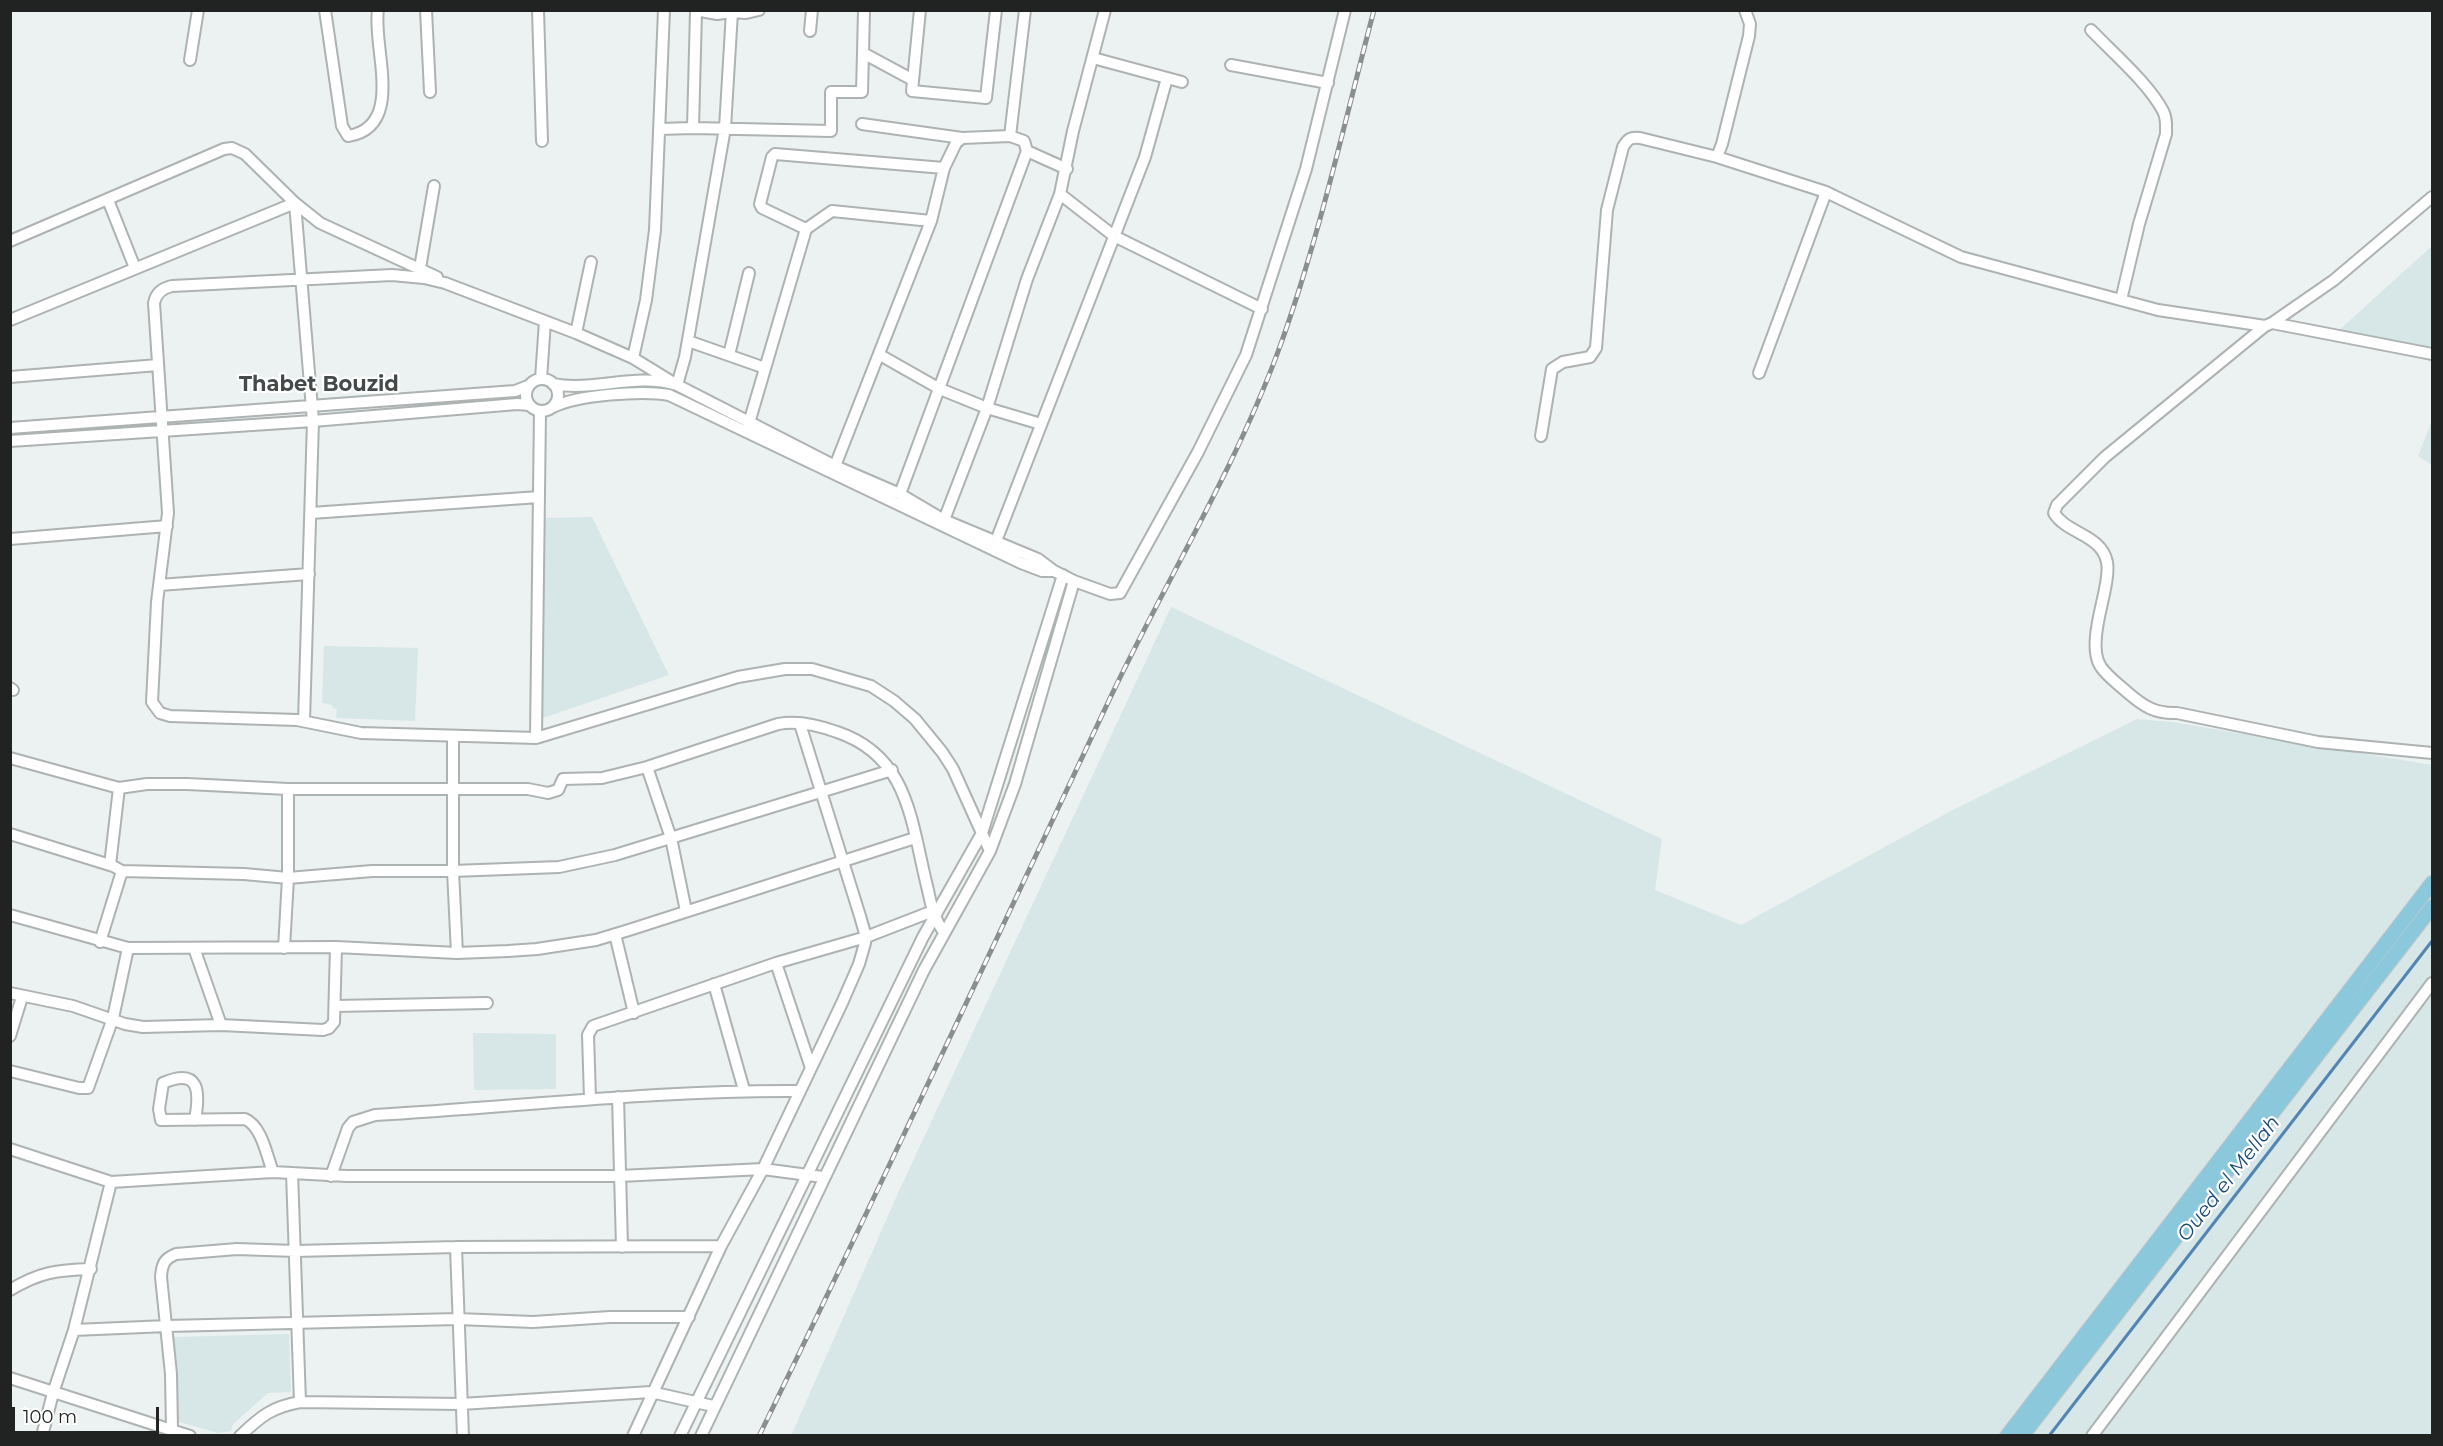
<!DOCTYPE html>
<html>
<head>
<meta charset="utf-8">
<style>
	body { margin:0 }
	#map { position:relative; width:2443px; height:1446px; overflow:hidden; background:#ecf1f2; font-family:Montserrat,sans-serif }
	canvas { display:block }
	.frame { position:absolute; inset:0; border:12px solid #212323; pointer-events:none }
	.scale { position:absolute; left:12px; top:1407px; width:147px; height:27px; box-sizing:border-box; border:3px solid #212323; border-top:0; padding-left:8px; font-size:18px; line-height:21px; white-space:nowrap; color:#212323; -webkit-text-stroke:4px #fff; paint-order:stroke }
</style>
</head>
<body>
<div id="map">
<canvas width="2443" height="1446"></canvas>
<div class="frame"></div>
<div class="scale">100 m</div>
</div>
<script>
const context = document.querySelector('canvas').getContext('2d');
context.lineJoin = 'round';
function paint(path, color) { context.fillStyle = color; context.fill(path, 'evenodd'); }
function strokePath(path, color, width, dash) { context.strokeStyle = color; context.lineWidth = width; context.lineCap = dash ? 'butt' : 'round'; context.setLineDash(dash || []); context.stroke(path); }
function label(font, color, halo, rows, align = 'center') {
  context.font = font + ' Montserrat,sans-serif'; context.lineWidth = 4.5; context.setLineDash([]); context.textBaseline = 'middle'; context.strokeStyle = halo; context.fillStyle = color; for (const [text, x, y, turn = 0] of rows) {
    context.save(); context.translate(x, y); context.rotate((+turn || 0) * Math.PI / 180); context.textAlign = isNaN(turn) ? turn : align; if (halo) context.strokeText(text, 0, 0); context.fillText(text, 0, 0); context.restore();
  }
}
paint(new Path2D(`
	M2432 246V362L2337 332Z
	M2432 421V465L2418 456Z
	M592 517 669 675 540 719 544 518Z
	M1171 607 1662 839 1655 890 1741 925 1951 811 2137 719 2172 722 2432 765V1435L791 1436 899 1191Z
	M324 646 418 648 415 721 336 718 337 709 333 708 332 705 322 703Z
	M473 1033 556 1034V1089L474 1090Z
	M289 1334 291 1392 268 1393 233 1424 231 1431 218 1433 176 1421 173 1337Z`), '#d7e6e7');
strokePath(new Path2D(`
	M2049 1436 2432 941`), '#5385b3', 3);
const minor = new Path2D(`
	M325 10 342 126 348 136C406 127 372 47 378 10
	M426 10 430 92
	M538 10 542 141
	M696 10 717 14 732 12 725 128 685 357 677 385 633 358 576 333 445 283 424 278 392 275 172 286C162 288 156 293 154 303L168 513 157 602 152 702 160 713 170 716 297 720 361 733 536 738 738 677 785 669H812L871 686 894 701 915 719 942 752 953 769 990 851
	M864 10 863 53 913 80
	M920 10 912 91 986 98 996 10
	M1745 10 1750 24 1749 36 1722 144 1717 157 1826 192 1961 257 2158 310 2265 326 2272 323 2432 354
	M732 12 746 13 759 10
	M2091 30C2113 53 2149 84 2163 111 2167 118 2166 126 2166 134L2139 224 2121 300
	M810 31 812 10
	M1093 58 1182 82
	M190 60 198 10
	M1231 65 1328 83
	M862 124 962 138
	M693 128 831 131V92H862L863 53
	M659 129 693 128 696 11
	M1027 151 1067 169
	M1060 194 1114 236 1262 309
	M108 200 135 268
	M931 221 832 211 806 229 762 208 760 204 772 157 775 154 944 168
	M10 241 224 149 232 148 245 154 295 203 320 223 437 277
	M419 274 434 186
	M10 320 295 203 313 421 304 721
	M2272 323 2334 280 2432 197
	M2265 326 2105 457 2057 505 2054 513C2067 534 2101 534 2107 562 2109 572 2106 584 2104 594 2100 613 2089 650 2101 667 2107 676 2118 684 2127 692 2143 706 2155 714 2177 713L2318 742 2432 753
	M576 333 591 262
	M688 341 765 368
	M729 355 749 273
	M880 355 940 389 987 408 1041 424
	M633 358 646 300 655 230 664 10
	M1759 373 1826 192
	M10 377 158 365
	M541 379 545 321
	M526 395a16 16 0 1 1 32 0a16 16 0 1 1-32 0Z
	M553 384C594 392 636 372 677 385L835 466 900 494 944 520 1038 559 1054 571 1074 581 1110 594 1120 593 1198 452 1246 355 1306 169 1345 10
	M553 407C578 395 642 390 669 395L1021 563 1042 571H1054
	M749 423 806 229
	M10 428 515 391 528 386
	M1541 436 1552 369 1563 362 1590 357 1596 348 1607 210 1623 147C1628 139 1630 137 1640 138L1717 157
	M10 441 313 421 517 404 529 405
	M835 466 931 221 944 168 956 143 962 138 1010 136
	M900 494 1027 151 1024 141 1010 136 1025 10
	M311 513 539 497
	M944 520 987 408 1027 279 1060 194 1073 131 1105 10
	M10 539 167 526
	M996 541 1145 157 1167 78
	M159 585 309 574
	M10 688 13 690
	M453 736V871L457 953
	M536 738 540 411
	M10 758 119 788 147 784H187L288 789H528L548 793 558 790 563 779 602 778 647 767 778 724C798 720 818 725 837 732 909 756 911 822 927 886 931 903 933 918 944 932
	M647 767 671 838 686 911
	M10 834 113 866 122 871 244 874 288 878 372 871H453L559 867 615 855 892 770
	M110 865 119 788
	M10 915 128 948 336 947 457 953 508 951 537 949 596 940 629 930 915 838
	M615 934 634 1013
	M100 942 122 871
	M194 948 221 1025
	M284 948 288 878V789
	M776 963 811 1068
	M714 984 744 1090
	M10 993 73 1006 125 1024 143 1027 221 1025 323 1030 329 1028 334 1022 336 947
	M335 1006 487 1003
	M10 1036 22 997
	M10 1071 79 1088H88L113 1018 128 948
	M618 1097 622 1247
	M590 1098 588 1035 593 1026 776 963 866 937 933 911
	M195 1120C200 1092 200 1067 163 1083L159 1109 161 1120 245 1119C262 1126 267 1157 273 1172
	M10 1149 111 1182 273 1172 347 1176H620L763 1169 823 1177
	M292 1173 300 1402
	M331 1176 348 1128 353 1122 375 1115C516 1107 657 1090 798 1091
	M456 1247 463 1436
	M10 1290C40 1272 57 1270 91 1269
	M74 1330 167 1326 458 1319 533 1322 610 1317H689
	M10 1378 190 1436
	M172 1429 171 1374 161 1277C162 1264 164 1259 176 1254L237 1249 296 1251 456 1247 721 1246
	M42 1436 53 1393 74 1330 111 1182
	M240 1436C261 1416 272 1407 300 1402L461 1404 651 1392 713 1406
	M633 1436 721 1246 763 1169 842 1003 859 964 865 943 866 937 860 916 800 724
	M680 1436 923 937 982 833 1063 575
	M701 1436 924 970 990 851 1015 784 1074 581
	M2092 1436 2432 983`);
const major = new Path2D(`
	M2007 1436 2432 883
	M2022 1436 2432 907`);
strokePath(minor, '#adb2b2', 14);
strokePath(major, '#cacaca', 16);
strokePath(minor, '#fff', 10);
strokePath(major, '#8cc8dc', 14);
const rail = new Path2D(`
	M759 1436C879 1190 995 942 1112 694 1167 579 1235 469 1279 349 1319 239 1344 124 1374 10`);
strokePath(rail, '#8a8e8e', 5);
strokePath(rail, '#fff', 3, [9]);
label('italic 20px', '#1a4b76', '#fff', [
	["Oued el Mellah",2229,1179,-52]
]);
label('bold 21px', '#444949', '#fff', [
	["Thabet Bouzid",319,385]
]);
</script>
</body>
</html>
